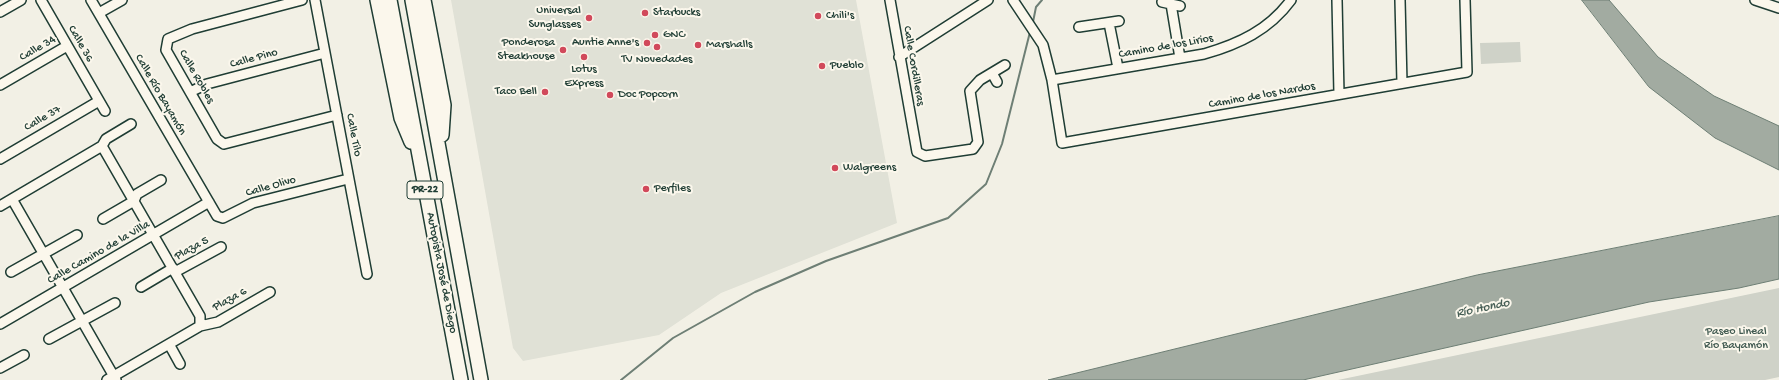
<!DOCTYPE html>
<html>
<head>
<meta charset="utf-8">
<style>
	body { margin:0 }
	canvas { display:block; background:#f2f0e5 }
</style>
</head>
<body>
<canvas width="1779" height="380"></canvas>
<script>
const context = document.querySelector('canvas').getContext('2d');
context.lineJoin = 'round';
function paint(path, color) { context.fillStyle = color; context.fill(path, 'evenodd'); }
function strokePath(path, color, width, dash) { context.strokeStyle = color; context.lineWidth = width; context.lineCap = dash ? 'butt' : 'round'; context.setLineDash(dash || []); context.stroke(path); }
function label(font, color, halo, rows, align = 'center') {
  context.font = font + ' "Gochi Hand",sans-serif'; context.lineWidth = 4; context.setLineDash([]); context.textBaseline = 'middle'; context.strokeStyle = halo; context.fillStyle = color; for (const [text, x, y, turn = 0] of rows) {
    context.save(); context.translate(x, y); context.rotate((+turn || 0) * Math.PI / 180); context.textAlign = isNaN(turn) ? turn : align; if (halo) context.strokeText(text, 0, 0); context.fillText(text, 0, 0); context.restore();
  }
}
paint(new Path2D(`
	M451 0H856L897 223 721 293 659 335 523 361 513 348Z`), '#e0e1d6');
paint(new Path2D(`
	M1520 42 1521 62 1481 64 1480 43Z
	M1779 288V377L1765 380H1338Z`), '#cfd2c8');
const water = new Path2D(`
	M1582 0H1609L1658 57 1714 96 1779 126V170L1715 138 1649 87Z
	M1779 216V279L1739 288 1649 302 1303 380H1048L1477 275Z`);
paint(water, '#a2aba1');
strokePath(water, '#6e7f75', 1);
strokePath(new Path2D(`
	M1033 22 1036 7 1042 0
	M621 380 673 338 755 292 826 261 948 218 986 184 1002 144 1030 32`), '#6e7f75', 2);
const minor = new Path2D(`
	M41 0 105 111
	M91 0 217 216 223 218 253 203 348 179
	M302 0 192 29 168 39 166 50 217 139 224 144 337 115
	M315 0 367 274
	M890 0 917 152 925 156 973 149 978 142 970 91 980 80 1005 65
	M1013 0 1043 45 1052 80 1062 143 1467 72 1465 0
	M1337 0 1339 94
	M1400 0 1402 83
	M1755 0 1779 8
	M1162 2 1180 6
	M1171 4 1180 58
	M0 12 21 0
	M99 13 122 0
	M1109 23 1118 68
	M1079 27 1119 21
	M899 57 988 0
	M992 73 997 82
	M1052 80 1204 54C1239 44 1269 30 1291 0
	M0 85 67 46
	M190 92 207 84 325 53
	M102 146 200 316V326
	M102 146 106 139 131 124
	M0 159 99 101
	M12 199 116 380
	M0 206 102 146
	M103 219 134 201 137 194 161 180
	M11 272 77 235
	M175 272 221 247
	M141 287 173 268
	M0 324 209 202
	M49 339 115 303
	M169 344 180 364
	M0 368 24 355
	M107 380 200 326 218 322 270 292`);
const highway = new Path2D(`
	M377 0 401 118 411 142
	M390 0 461 380
	M412 0 481 380
	M424 0 444 105 442 135`);
strokePath(minor, '#1f3d34', 12);
strokePath(highway, '#1f3d34', 16);
strokePath(minor, '#fbf7ec', 9);
strokePath(highway, '#fbf7ec', 13);
for (const [x, y, r, color] of [
	[645,13,4,"#d1495b"],
	[818,16,4,"#d1495b"],
	[589,18,4,"#d1495b"],
	[655,35,4,"#d1495b"],
	[647,43,4,"#d1495b"],
	[698,45,4,"#d1495b"],
	[657,47,4,"#d1495b"],
	[563,50,4,"#d1495b"],
	[584,57,4,"#d1495b"],
	[822,66,4,"#d1495b"],
	[545,92,4,"#d1495b"],
	[610,95,4,"#d1495b"],
	[835,168,4,"#d1495b"],
	[646,189,4,"#d1495b"]
]) { const dot = new Path2D(); dot.arc(x, y, r, 0, 2 * Math.PI); context.fillStyle = color; context.fill(dot); strokePath(dot, '#fbf7ec', 1.5); }
for (const [x, y, w] of [
	[425,190,36]
]) { const box = new Path2D(); box.roundRect(x - w / 2, y - 9, w, 18, 3); context.fillStyle = '#fbf7ec'; context.fill(box); strokePath(box, '#1f3d34', 1); }
label('bold 11px', '#1f3d34', null, [
	["PR-22",425,190]
]);
label('12px', '#1f3d34', '#fbf7ec', [
	["Universal",581,11,"right"],
	["Sunglasses",581,25,"right"],
	["Starbucks",653,13],
	["Chili's",826,16],
	["GNC",663,35],
	["Ponderosa",555,43,"right"],
	["Steakhouse",555,57,"right"],
	["Auntie Anne's",639,43,"right"],
	["Marshalls",706,45],
	["TV Novedades",657,60,"center"],
	["Pueblo",830,66],
	["Lotus",584,70,"center"],
	["Express",584,84,"center"],
	["Taco Bell",537,92,"right"],
	["Doc Popcorn",618,95],
	["Walgreens",843,168],
	["Perfiles",654,189]
], 'left');
label('12px', '#1f3d34', '#fbf7ec', [
	["Calle 36",80,44,60],
	["Camino de los Lirios",1166,47,-10],
	["Calle 34",38,49,-30],
	["Calle Pino",254,59,-15],
	["Calle Cordilleras",913,66,80],
	["Calle Robles",196,77,60],
	["Calle Río Bayamón",160,95,60],
	["Camino de los Nardos",1262,96,-10],
	["Calle 37",43,119,-30],
	["Calle Tilo",353,135,79],
	["Calle Olivo",271,187,-16],
	["Plaza 5",192,249,-29],
	["Calle Camino de la Villa",99,253,-30],
	["Autopista José de Diego",441,273,79],
	["Plaza 6",230,300,-29]
]);
label('12px', '#425b52', '#fbf7ec', [
	["Paseo Lineal",1736,332],
	["Río Bayamón",1736,346]
]);
label('italic 13px', '#465e55', '#fbf7ec', [
	["Río Hondo",1483,309,-12]
]);
</script>
</body>
</html>
